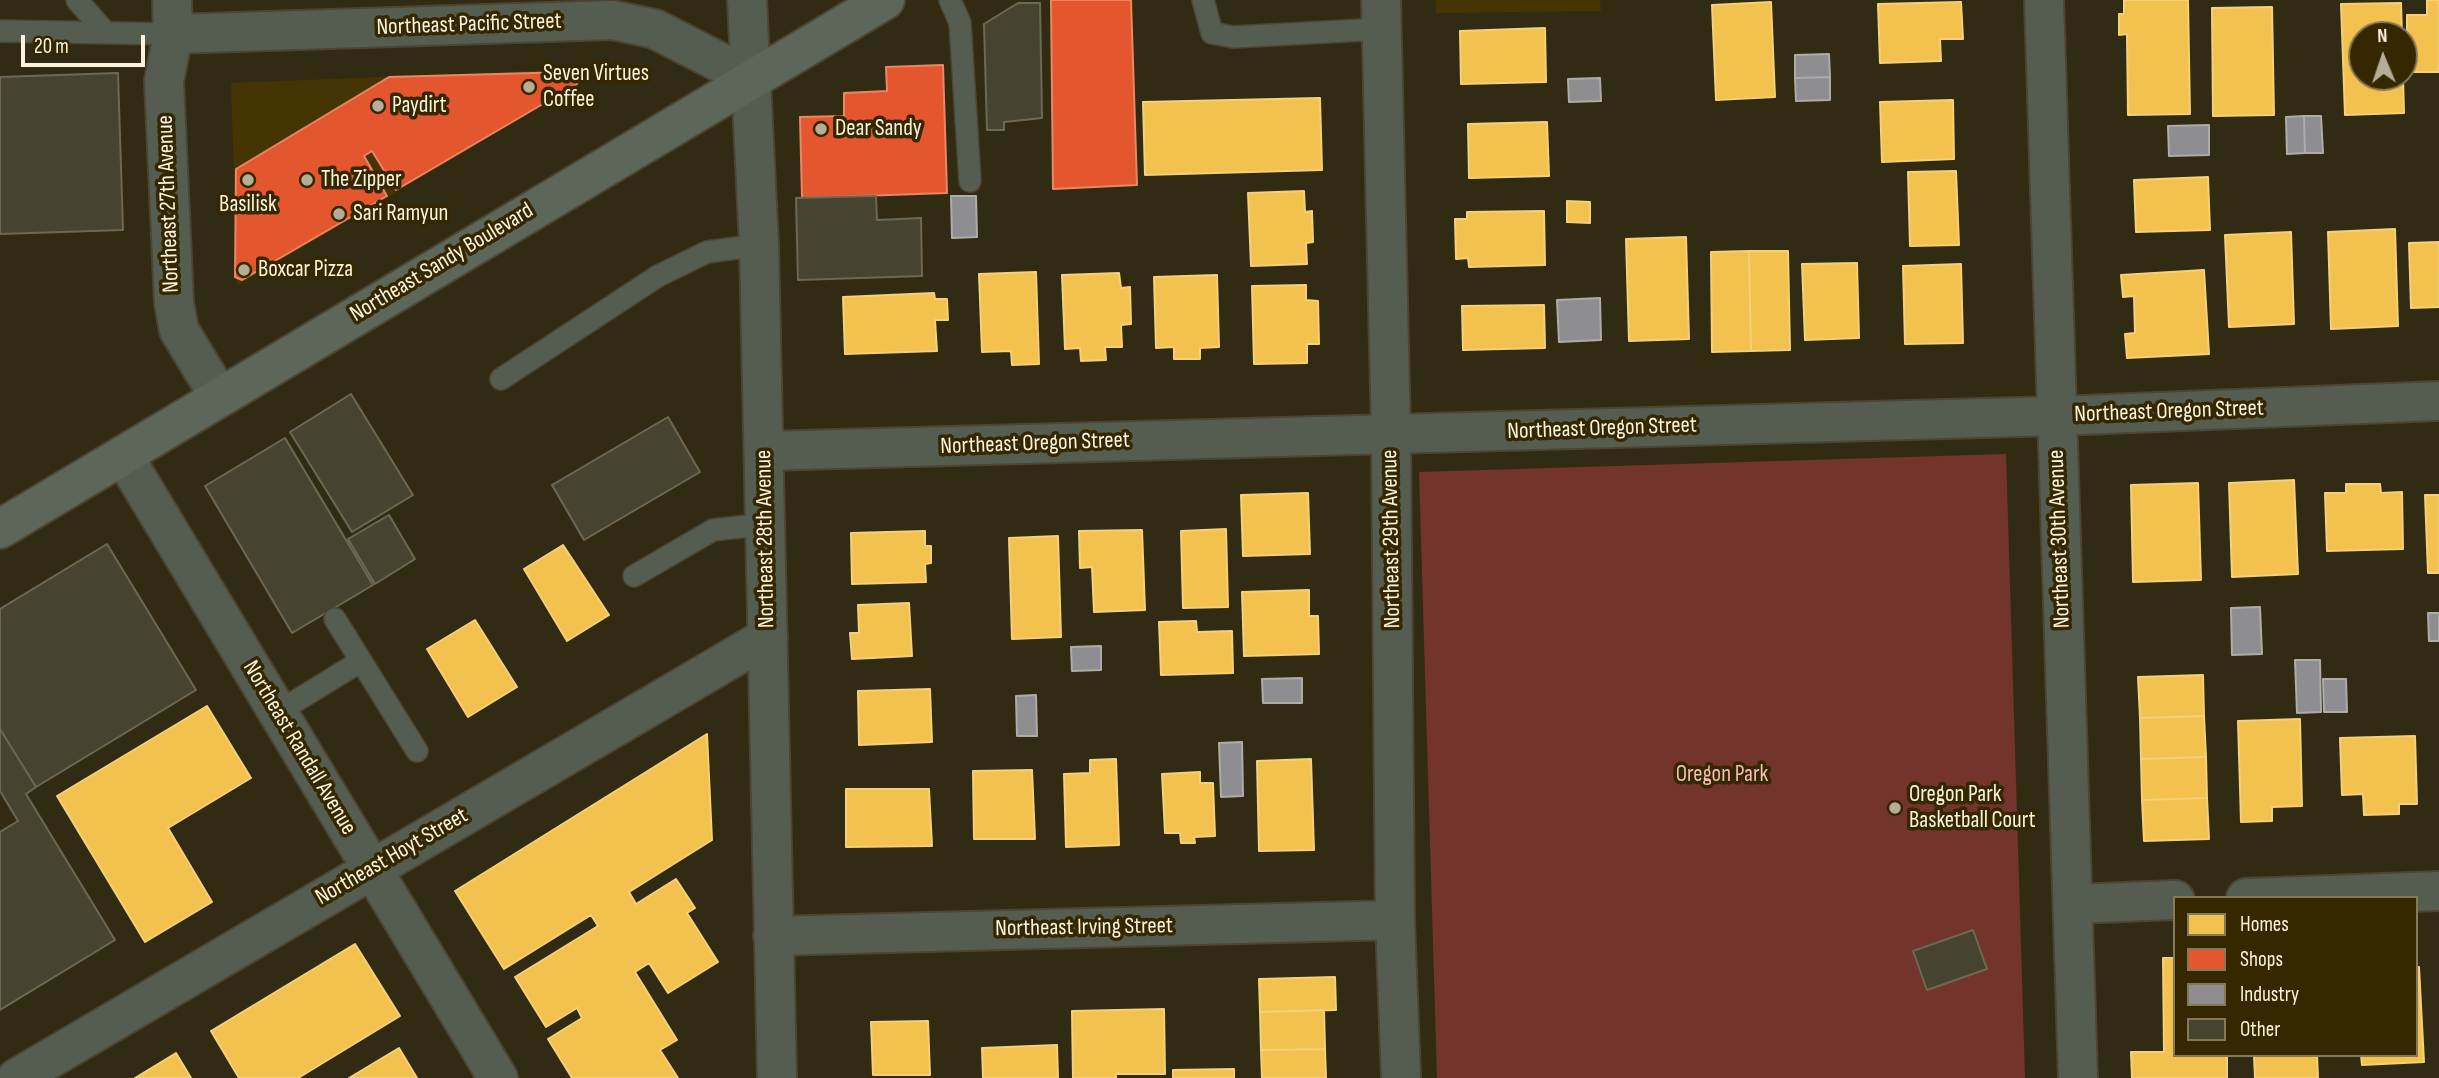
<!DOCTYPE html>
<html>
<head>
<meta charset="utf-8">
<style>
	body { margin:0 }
	#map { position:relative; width:2439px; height:1078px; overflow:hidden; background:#322b13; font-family:"Sofia Sans Condensed",sans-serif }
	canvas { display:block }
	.legend { position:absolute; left:2173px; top:896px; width:245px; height:161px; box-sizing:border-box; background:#352700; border:2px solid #847958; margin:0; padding:9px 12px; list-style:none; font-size:21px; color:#fbf3dd }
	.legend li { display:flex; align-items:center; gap:14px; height:35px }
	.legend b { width:35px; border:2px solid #847958 }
	.north { position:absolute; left:2348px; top:21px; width:70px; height:70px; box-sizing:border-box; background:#352700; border:2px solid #847958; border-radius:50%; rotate:358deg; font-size:19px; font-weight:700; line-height:28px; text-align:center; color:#fbf3dd }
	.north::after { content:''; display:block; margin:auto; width:24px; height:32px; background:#b5ad96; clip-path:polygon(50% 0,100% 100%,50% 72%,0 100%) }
	.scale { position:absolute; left:21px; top:35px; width:124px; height:32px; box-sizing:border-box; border:4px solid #fbf3dd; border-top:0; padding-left:9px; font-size:21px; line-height:24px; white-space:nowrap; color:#fbf3dd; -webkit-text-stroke:5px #352700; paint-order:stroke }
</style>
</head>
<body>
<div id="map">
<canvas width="2439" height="1078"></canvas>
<ul class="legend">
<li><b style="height:19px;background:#f2c14e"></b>Homes</li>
<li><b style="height:19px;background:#e4572e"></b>Shops</li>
<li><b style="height:19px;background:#8d8d92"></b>Industry</li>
<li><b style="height:19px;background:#464331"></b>Other</li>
</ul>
<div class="north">N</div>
<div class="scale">20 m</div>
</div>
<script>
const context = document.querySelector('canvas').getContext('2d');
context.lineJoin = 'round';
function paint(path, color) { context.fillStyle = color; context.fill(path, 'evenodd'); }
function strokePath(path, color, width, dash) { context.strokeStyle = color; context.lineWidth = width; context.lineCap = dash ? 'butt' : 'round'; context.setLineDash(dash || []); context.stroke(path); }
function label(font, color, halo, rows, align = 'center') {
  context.font = font + ' "Sofia Sans Condensed",sans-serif'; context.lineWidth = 7; context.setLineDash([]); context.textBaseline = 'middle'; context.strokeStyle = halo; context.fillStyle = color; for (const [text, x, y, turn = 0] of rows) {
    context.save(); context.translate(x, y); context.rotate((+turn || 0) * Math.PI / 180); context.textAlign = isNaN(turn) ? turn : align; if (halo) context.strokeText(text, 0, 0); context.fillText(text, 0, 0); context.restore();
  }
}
paint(new Path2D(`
	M1436 0H1600L1601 11 1436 13Z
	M605 68 242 283 237 285 231 83Z`), '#453503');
paint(new Path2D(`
	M2006 454 2025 1078H1437L1419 472Z`), '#73352b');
const homes = new Path2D(`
	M2124 0H2188L2190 114 2128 115 2127 34 2119 35V14H2124Z
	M2427 0H2439V72H2407V15H2427Z
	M1771 2 1775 97 1716 100 1712 5Z
	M1961 2 1963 39H1940L1941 61 1880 63 1878 4Z
	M2401 3 2402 35H2362V77H2403L2404 113 2345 115 2341 4Z
	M2272 7 2274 115 2213 116 2212 8Z
	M1545 28 1546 82 1461 84 1460 31Z
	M1320 98 1322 170 1145 175 1143 102Z
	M1953 100 1954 159 1882 162 1880 102Z
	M1547 122 1549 176 1469 178 1468 124Z
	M1956 171 1959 245 1910 246 1908 172Z
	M2208 177 2210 230 2136 232 2134 180Z
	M1304 191 1305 212 1312 211 1313 242 1306 243 1307 264 1251 266 1248 193Z
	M1567 201 1590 202V223L1567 222Z
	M1544 211 1545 265 1469 267 1468 258 1456 259 1455 219H1467V212Z
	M2395 229 2398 326 2331 329 2328 232Z
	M2291 232 2294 324 2229 327 2225 235Z
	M1686 237 1689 339 1629 341 1626 239Z
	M2439 242V307L2411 308 2409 243Z
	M1749 251H1788L1790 350 1751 351Z
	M1749 251 1751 351 1712 352 1711 252Z
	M1857 263 1859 338 1805 340 1802 264Z
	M1961 264 1963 343 1905 344 1903 266Z
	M2204 270 2209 354 2127 358 2125 334 2135 333 2134 296 2123 297 2121 275Z
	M1036 272 1039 364 1012 365 1011 351 982 352 979 274Z
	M1119 273 1121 288 1130 287 1131 324 1121 325 1122 347H1105L1106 360 1081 361 1080 348 1065 349 1062 275Z
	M1217 275 1219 347 1200 348V359H1174V347L1156 348 1154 277Z
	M1306 285V300L1318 301 1319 344H1307V363L1254 364 1252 286Z
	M934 293 935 299H947L948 320H935L937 351 845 354 843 297Z
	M1544 305 1545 348 1463 350 1462 306Z
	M2294 480 2298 574 2232 577 2229 483Z
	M2198 483 2201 580 2133 582 2131 485Z
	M2346 484H2380L2381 493 2402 492 2403 549 2327 551 2325 493H2346Z
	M1308 493 1310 554 1243 556 1241 495Z
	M2425 495H2439V573H2428Z
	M1226 529 1228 607 1183 608 1181 531Z
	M1142 530 1145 610 1094 612 1092 567 1080 568 1079 531Z
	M925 531V546H931V563L925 564 926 582 852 584 851 533Z
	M1058 536 1061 637 1012 639 1009 538Z
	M563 545 609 615 567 641 524 569Z
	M1309 590V616H1318L1319 654 1244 656 1242 592Z
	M909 603 912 656 852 659 850 633H859L858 605Z
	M475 620 517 687 468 717 427 649Z
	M1196 621 1197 632 1232 631 1233 673 1161 675 1159 622Z
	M2203 675 2204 716 2140 718 2138 677Z
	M930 689 932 742 859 745 858 691Z
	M207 706 251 778 168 828 212 902 145 942 57 796Z
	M2204 716 2206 757 2141 759 2140 718Z
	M2300 719 2302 806 2272 807V821L2241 822 2238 721Z
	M707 734 712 840 629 892 636 904 676 879 695 908 687 913 718 962 668 993 649 963 635 972 677 1040 660 1050 678 1078H572L548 1039 582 1018 577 1008 546 1027 515 977 598 926 591 915 504 969 455 891Z
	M2415 736 2417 804H2399V814L2364 815 2363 794 2342 795 2340 738Z
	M2206 757 2207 798 2142 800 2141 759Z
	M1116 759 1119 845 1066 847 1064 774 1090 773V760Z
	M1311 759 1314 850 1259 851 1257 761Z
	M1032 770 1035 839H974L973 771Z
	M1200 772V783H1213L1215 836 1194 837 1195 843H1181L1180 833H1165L1162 774Z
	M846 789H929L932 846 846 847Z
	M2207 798 2209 839 2144 841 2142 800Z
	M355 944 400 1016 298 1078H239L211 1031Z
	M2163 958H2175V1055H2227V1078H2132L2131 1052H2164Z
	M2416 967H2419L2424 1062 2362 1065 2361 1055H2416Z
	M1335 977 1336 1010 1260 1012 1259 979Z
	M1164 1009 1165 1074H1116V1078H1073L1072 1011Z
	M1324 1010 1325 1049 1261 1050 1260 1012Z
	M928 1021 930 1075H873L871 1022Z
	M1057 1045 1058 1078H983L982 1048Z
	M399 1048 417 1078H349Z
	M1325 1049 1326 1078H1262L1261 1050Z
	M176 1053 191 1078H135Z
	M2254 1055H2317L2318 1078H2255Z
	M1234 1069V1078H1173V1070Z`);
paint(homes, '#f2c14e');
strokePath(homes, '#f5d079', 2);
const shops = new Path2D(`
	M1051 0H1131L1137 185 1053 189Z
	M943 65 947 193 802 198 800 117 844 116V93L887 91 886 67Z
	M570 72 577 84 396 190 372 151 364 156 387 196 242 280 235 277 236 169 389 77Z`);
paint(shops, '#e4572e');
strokePath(shops, '#eb8662', 2);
const industry = new Path2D(`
	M1829 54 1830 77 1795 78V55Z
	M1830 77V100L1796 101 1795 78Z
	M1600 78 1601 101 1569 102 1568 79Z
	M2304 116H2321L2323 153H2305Z
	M2304 116 2305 153 2287 154 2286 117Z
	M2209 125V155L2169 156 2168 126Z
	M951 196H976L977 237 952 238Z
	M1600 298 1601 340 1559 342 1557 300Z
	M2260 607 2262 654 2232 655 2231 608Z
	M2428 613H2439V641H2429Z
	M1101 646V670L1072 671 1071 647Z
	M2295 660H2320L2321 712 2297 713Z
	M1302 678V703H1263L1262 679Z
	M2323 679H2346L2347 712H2324Z
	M1036 695 1037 736H1017L1016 696Z
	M1242 742 1243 796 1221 797 1219 743Z`);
paint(industry, '#8d8d92');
strokePath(industry, '#aeaca8', 2);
const building = new Path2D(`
	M1018 3H1040L1042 118 1004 122V130H987L984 24Z
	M118 73 123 230 0 234V77Z
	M876 196 877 220 921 218 922 276 798 280 796 198Z
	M351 394 413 495 352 532 290 432Z
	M668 417 700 472 584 540 552 485Z
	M285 438 373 585 292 633 205 486Z
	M389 515 415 559 375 584 348 539Z
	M107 544 196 690 36 787 0 729V609Z
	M0 729 36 787 26 794 115 940 0 1010V832L18 821 0 791Z
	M1973 930 1987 969 1927 990 1913 951Z`);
paint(building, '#464331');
strokePath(building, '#6b6955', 2);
const service = new Path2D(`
	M77 0 105 32
	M950 0 960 23 970 181
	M1203 0 1212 33 1233 37 1382 29
	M0 31 173 34
	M501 379 658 276 707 252 759 245
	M634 576 713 530 766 524
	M335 619 417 751
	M278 712 361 661`);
const minor = new Path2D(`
	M172 0 173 34 164 81 174 303 179 330 219 396
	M1381 0 1391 434 1395 920 1401 1078
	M2044 0 2078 1078
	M173 34 612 20 655 29 752 79
	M765 451 2056 416 2439 401
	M123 455 498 1078
	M2246 898 2439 891
	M2073 904 2175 900
	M773 936 1395 920
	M17 1078 768 637`);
const tertiary = new Path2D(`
	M747 0 759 245 777 1078`);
const secondary = new Path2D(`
	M0 529 885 0`);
strokePath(service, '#4c4532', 24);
strokePath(minor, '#4c4532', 42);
strokePath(tertiary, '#4c4532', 42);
strokePath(secondary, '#4c4532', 42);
strokePath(service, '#555d51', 21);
strokePath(minor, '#555d51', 38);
strokePath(tertiary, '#555d51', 38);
strokePath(secondary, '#5c6759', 38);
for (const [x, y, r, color] of [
	[529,87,7,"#b5ad96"],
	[378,106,7,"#b5ad96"],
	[821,129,7,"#b5ad96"],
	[248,180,7,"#b5ad96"],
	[307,180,7,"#b5ad96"],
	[339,214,7,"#b5ad96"],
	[244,270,7,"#b5ad96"],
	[1895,808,7,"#b5ad96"]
]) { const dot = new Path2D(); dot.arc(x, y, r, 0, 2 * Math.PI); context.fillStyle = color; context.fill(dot); strokePath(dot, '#352700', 2.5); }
label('23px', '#fbf3dd', '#352700', [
	["Northeast Pacific Street",469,25,-2],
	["Northeast 27th Avenue",169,204,-92],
	["Northeast Sandy Boulevard",442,263,-31],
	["Northeast Oregon Street",2169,412,-2],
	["Northeast Oregon Street",1602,429,-2],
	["Northeast Oregon Street",1035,444,-2],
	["Northeast 28th Avenue",766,539,-91],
	["Northeast 29th Avenue",1392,539,-91],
	["Northeast 30th Avenue",2060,539,-92],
	["Northeast Randall Avenue",299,748,59],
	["Northeast Hoyt Street",392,857,-30],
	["Northeast Irving Street",1084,928,-1]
]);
label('23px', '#fbf3dd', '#352700', [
	["Seven Virtues",543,74],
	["Coffee",543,100],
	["Paydirt",392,106],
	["Dear Sandy",835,129],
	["The Zipper",321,180],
	["Basilisk",248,205,"center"],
	["Sari Ramyun",353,214],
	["Boxcar Pizza",258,270],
	["Oregon Park",1909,795],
	["Basketball Court",1909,821]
], 'left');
label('23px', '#f3bdb5', '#352700', [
	["Oregon Park",1722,775]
]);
</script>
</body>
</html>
